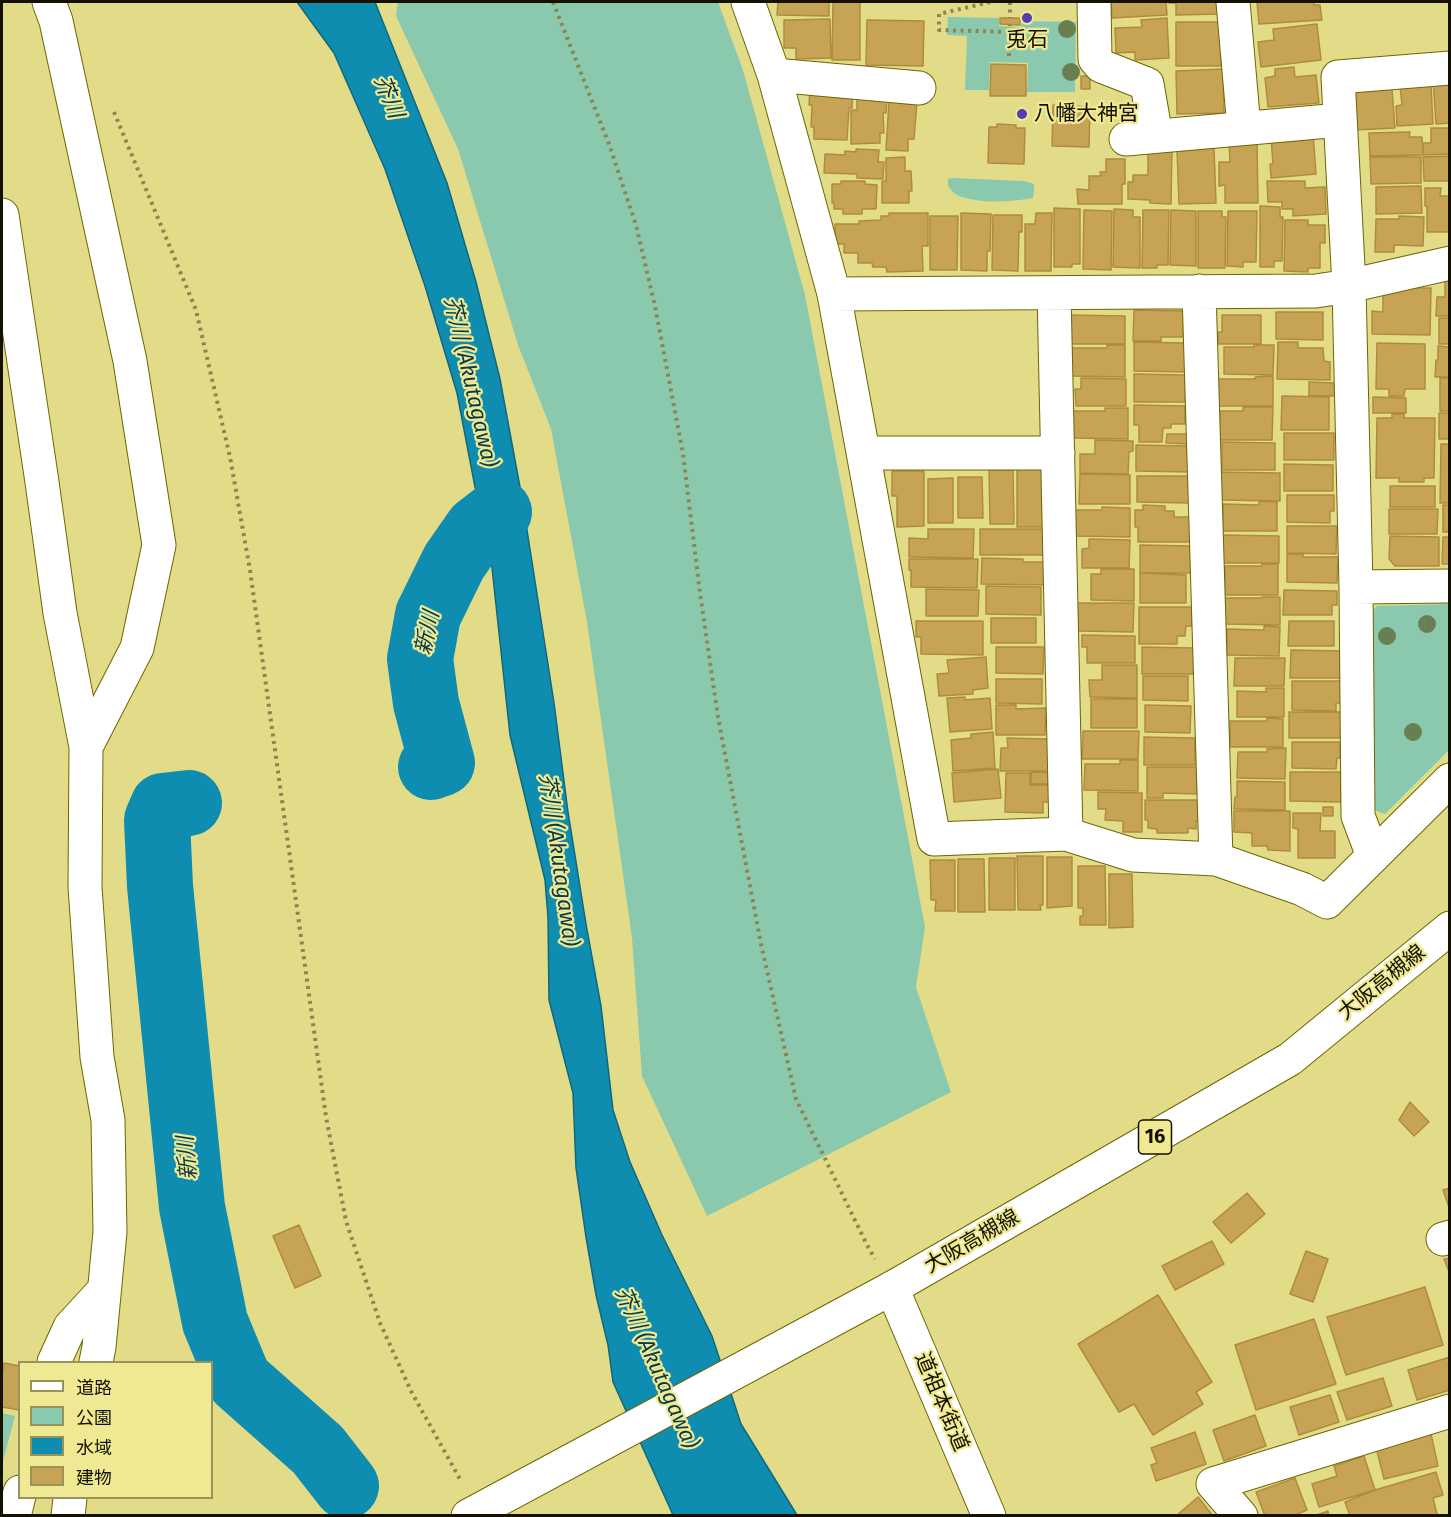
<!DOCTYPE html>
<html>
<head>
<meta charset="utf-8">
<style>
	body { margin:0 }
	#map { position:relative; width:1451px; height:1517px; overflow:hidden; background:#e2dc88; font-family:"Fira Sans","Noto Sans JP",sans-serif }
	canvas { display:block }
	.frame { position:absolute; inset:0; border:3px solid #141100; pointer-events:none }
	.legend { position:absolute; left:18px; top:1361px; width:195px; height:138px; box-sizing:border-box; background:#efe994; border:2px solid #979359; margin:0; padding:8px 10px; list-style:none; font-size:18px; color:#141100 }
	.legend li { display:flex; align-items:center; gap:12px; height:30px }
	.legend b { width:30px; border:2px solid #979359 }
</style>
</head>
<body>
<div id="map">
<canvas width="1451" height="1517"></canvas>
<div class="frame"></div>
<ul class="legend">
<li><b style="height:8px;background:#fff"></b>道路</li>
<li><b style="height:16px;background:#8bc9ae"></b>公園</li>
<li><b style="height:16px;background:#0e8db1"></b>水域</li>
<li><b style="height:16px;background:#c7a355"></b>建物</li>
</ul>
</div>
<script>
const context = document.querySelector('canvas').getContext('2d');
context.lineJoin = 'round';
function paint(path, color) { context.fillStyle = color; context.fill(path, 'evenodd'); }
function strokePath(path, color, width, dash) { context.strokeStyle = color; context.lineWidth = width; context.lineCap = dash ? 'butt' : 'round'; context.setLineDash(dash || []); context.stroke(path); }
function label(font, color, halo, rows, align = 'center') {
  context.font = font + ' "Fira Sans","Noto Sans JP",sans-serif'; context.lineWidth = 4.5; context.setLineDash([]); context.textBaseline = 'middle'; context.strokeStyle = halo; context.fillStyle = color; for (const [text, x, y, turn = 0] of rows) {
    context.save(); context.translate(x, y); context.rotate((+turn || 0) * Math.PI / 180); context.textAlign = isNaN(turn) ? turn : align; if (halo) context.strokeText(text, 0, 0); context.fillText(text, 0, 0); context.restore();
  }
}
paint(new Path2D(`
	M398 2H718L743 70 805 295 925 927 916 987 951 1092 707 1216 642 1076 632 938 587 622 551 429 518 345 458 149 396 16Z
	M948 17 999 18V26L1021 27 1022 21 1076 22 1075 92H1027L1028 63 990 62 989 90H965L967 36 947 35Z
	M952 178 1024 181 1034 184V192L1033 198C1009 202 982 204 959 196 954 194 951 190 948 186V179Z
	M1449 604V750L1385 814 1371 809 1364 620 1377 606Z
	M2 1413 15 1416 2 1465Z`), '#8bc9ae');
const water = new Path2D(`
	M297 2H375L447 183 476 282 500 379 522 498 554 703 568 812 586 924 601 1006 613 1110 630 1162 662 1235 712 1336 741 1424 797 1515H673L613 1382 608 1345 596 1295 586 1237 576 1168 573 1093 549 1000 548 917 545 880 510 735 487 521 475 487 457 393 425 286 385 169 334 53Z`);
paint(water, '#0e8db1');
strokePath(water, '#10687c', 1.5);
strokePath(new Path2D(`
	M431 767 442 763 426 703 420 659 428 615 454 562 477 529 499 512
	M189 803 163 806 157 820 160 886 192 1207 215 1322 239 1380 318 1450 346 1486`), '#0e8db1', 66);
const building = new Path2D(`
	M778 2H829V16L777 15Z
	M833 2H860V60H832Z
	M1111 2H1166L1167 15 1112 18Z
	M1169 2H1220L1221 14 1176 15V3H1169Z
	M1257 2H1314V5H1320L1322 20 1259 24Z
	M1000 18H1020V25L1000 24Z
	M1167 18 1169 58 1135 60V52L1116 53 1115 28 1142 27 1141 20Z
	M830 19 831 58 796 59V48H784V20Z
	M867 20 924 21 923 66 866 65Z
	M1176 22H1221V66H1176Z
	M1317 24 1321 60 1261 67 1258 42 1274 40 1273 29Z
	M991 64 1026 65V96H990Z
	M1294 67 1295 77 1316 75 1319 103 1268 107 1265 78 1275 76V69Z
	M1223 69 1224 113 1177 114 1176 71Z
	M1081 76H1090V89H1081Z
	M1433 80H1450V123L1436 124Z
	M1431 85 1433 124 1397 126 1396 106 1402 105 1400 86Z
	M810 87 853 89 852 108H849L847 140 814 139V127H811L812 105H809Z
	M1392 89 1395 128 1356 130 1354 91Z
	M857 98H887L886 113H883L884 133H880V143L851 144V110H857Z
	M889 101 917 102 914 139H908V151L886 150Z
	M1053 105 1090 107 1089 147 1052 146Z
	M997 124 1016 125V128H1025L1024 164 988 163 989 127H997Z
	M1431 128H1450V154L1423 155V143H1431Z
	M1410 132 1409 137H1422L1423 155 1370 156 1369 133Z
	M1313 133 1316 174 1271 178 1270 164H1273L1271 137Z
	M1257 142 1258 203H1225V185L1219 186V162H1230L1229 143Z
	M1148 148H1172L1171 204 1150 203V200L1128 199V182H1133V175H1148Z
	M1214 148 1216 203 1179 204 1177 149Z
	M856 149 879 150 878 162H884L883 179 857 178V174L824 173 825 154 845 155V151L856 152Z
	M1450 156V181H1424L1423 157Z
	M905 157V171H911L912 191H909V203H882V181H886V158Z
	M1370 157H1421V183L1371 184Z
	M1106 159H1125V184H1122V204H1078L1077 189 1089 190V176H1101L1100 172H1106Z
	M841 181H865V184L877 185 876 209H862V214H843V209H834V203H832V184H841Z
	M1267 181H1305V188L1325 187 1326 214 1293 216V209H1282V202H1268Z
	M1421 186 1422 213 1376 214V187Z
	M1425 188H1441L1440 196H1450V232H1427V206H1425Z
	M1260 206 1280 207V217H1283L1282 261H1274V267H1260Z
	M1054 208 1080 209V264H1072V267H1054Z
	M1114 209 1133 210V217H1140V268L1113 267Z
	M1084 210 1112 211 1111 270 1083 269Z
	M1143 210H1169L1168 265H1157V268H1142Z
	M1171 210 1196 211V266L1170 265Z
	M1198 211H1222V217H1226L1225 268H1198Z
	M1228 211H1257L1256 262H1243V267L1227 266Z
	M889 213H928V246H922L923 271 887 272 886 267H873L872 263H858V253H844V244H835V224H859V221L881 220V216H889Z
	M961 213 991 214 990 251H987V271L961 270Z
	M1036 213H1052L1051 271H1025V224H1035Z
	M993 215H1022V232H1019L1018 271 992 270Z
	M930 216H958L957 270H930Z
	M1399 216 1424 217 1423 246 1394 245V252H1375L1376 219H1399Z
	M1285 220H1308V225H1325V243H1320V268H1308V272L1284 271Z
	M1445 279H1450V316H1436L1437 297H1445Z
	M1401 288H1431L1430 335 1372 334V311L1383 312V293Z
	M1134 310 1184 311 1183 337H1161V341H1133Z
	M1276 312H1323V340L1276 339Z
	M1069 315 1125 316V344H1069Z
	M1222 315H1261V344H1218V332H1222Z
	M1439 318H1450V344H1439Z
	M1134 342 1187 343 1186 372 1134 371Z
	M1278 342H1298V348H1323L1324 361 1330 362V380L1277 379Z
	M1377 343 1425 344V389H1405L1404 396H1389V389H1376Z
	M1107 345H1125V377L1071 376V348H1107Z
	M1254 345H1274L1273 375 1224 374V347H1254Z
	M1438 346 1450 347V377H1435L1436 360H1438Z
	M1134 374 1186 375 1185 402H1134Z
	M1273 376V406H1217L1218 379H1255V377Z
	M1081 378 1126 379V406H1076L1075 389H1081Z
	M1440 378H1450V411H1440Z
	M1309 382 1334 383 1335 396H1309Z
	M1282 396 1329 397V430H1281Z
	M1373 397 1406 398V413H1373Z
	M1134 405 1185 406V424H1171V428H1163L1162 442H1139V425H1134Z
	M1243 407H1273L1272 440H1219L1220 411H1243Z
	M1105 408H1128V439L1073 438V411H1105Z
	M1439 413H1450V439H1439Z
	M1392 414H1404V418H1435L1434 478H1424V482H1399V478H1376L1377 418H1392Z
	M1284 433H1334V460H1284Z
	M1167 434H1190L1189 444 1166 443Z
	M1095 440 1133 441V451L1129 452 1128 474 1080 473V454H1095Z
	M1222 442 1275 443V470H1222Z
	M1441 444H1450V503H1440Z
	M1136 445 1189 446V472L1136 471Z
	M1284 464 1333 465V491H1284Z
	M1017 469H1043L1044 527H1017Z
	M989 470H1013L1014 524H990Z
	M892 471H924V526L897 527V496H892Z
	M1219 472 1280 473V501L1218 500Z
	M1080 474 1130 475V504H1079Z
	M1137 476H1190L1189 503 1137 502Z
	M958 477H982L983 518H958Z
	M953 478V523H928V479Z
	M1390 486H1435V507H1390Z
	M1287 495H1334V511H1330V523L1287 522Z
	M1259 501 1277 502V531H1223V504L1259 505Z
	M1143 505 1165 506V511H1174V517H1190L1194 542H1138V527H1135V510H1143Z
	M1443 505H1450V532H1443Z
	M1102 507 1130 508V537L1075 536V510H1102Z
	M1389 509H1438L1437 534H1389Z
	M1287 526H1337L1336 554 1287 553Z
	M928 529H974L973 558 909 557V538L928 539Z
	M980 529H1045V555H980Z
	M1223 535 1279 536V563H1223Z
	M1390 536 1439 537V566H1395L1389 559Z
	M1443 537H1450V564H1442Z
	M1089 539 1130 540 1129 568H1082V549L1089 548Z
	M1140 545 1191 546V573H1140Z
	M1287 554H1303V557H1338L1337 583 1287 582Z
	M982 558 1023 559V562H1045V585L981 584Z
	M909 559H978L977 588 911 587V570H909Z
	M1262 564H1278V595H1225V566H1262Z
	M1101 569H1134V601L1091 600V574H1101Z
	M1140 573 1186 575V603H1140Z
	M986 586 1041 587V615L986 614Z
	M926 589 979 590 978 616H926Z
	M1284 590 1337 591V605H1332V615H1283Z
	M1262 597H1280V625L1225 624V598H1262Z
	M1077 603H1134L1133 632 1077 631Z
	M1139 607H1192V626H1186L1185 636H1177V644H1139Z
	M991 618H1036V643H991Z
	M916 621H983V655L921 654V637H916Z
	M1289 621H1334V646H1288Z
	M1264 626 1280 627 1279 656 1227 655V629L1264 630Z
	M1082 635 1135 636V663H1087V647H1082Z
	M996 647H1044L1043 674 996 673Z
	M1142 647 1195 648V674H1142Z
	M1291 650 1344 651V678H1290Z
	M986 657 988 688 973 690V694L939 696 937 674 949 673 947 660Z
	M1235 658H1285L1284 686H1234Z
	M1102 665H1137V698L1090 697 1089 680H1102Z
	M1143 676H1188V701L1143 700Z
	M996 679H1042V704L996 703Z
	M1292 681H1343V703H1336V711L1292 710Z
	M1266 688H1284V717H1237V691L1266 692Z
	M965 697V700L990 698 992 729 950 732 947 698Z
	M1091 699H1137V728H1091Z
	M996 705H1016V709L1046 708 1045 735H996Z
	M1145 705 1191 706 1190 733 1145 732Z
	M1289 712H1341V738H1289Z
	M1267 718 1283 719V747H1230V721H1267Z
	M1083 731H1139L1138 759H1082Z
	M993 732 995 768 953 771 951 740 971 738V734Z
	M1144 737 1195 738V765H1144Z
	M1007 738 1048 739V771H1000L1001 748H1008Z
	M1292 742H1340V758H1337L1336 769 1292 768Z
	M1286 748 1285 779 1237 778 1238 752H1267V749Z
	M1120 760H1138V791L1084 790 1085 764H1120Z
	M1147 767H1198L1197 794 1163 793V798H1147Z
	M998 769 1001 798 954 802 952 773Z
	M1031 772 1053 773V784H1031Z
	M1290 772H1341V802L1290 801Z
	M1006 773H1030V785H1052L1051 802H1043V813L1005 812Z
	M1237 781 1285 782V810L1234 809 1235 797H1237Z
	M1098 792 1142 793V832H1123V821L1105 820 1106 809H1098Z
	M1145 800H1200V821H1196V829L1188 828V833H1157V829L1148 828V820H1145Z
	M1323 807H1333V816H1323Z
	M1234 811H1290V851L1268 850 1267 846H1252V833L1234 832Z
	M1293 813H1321L1320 831H1335V858H1298V829L1293 828Z
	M1017 856H1043V905H1040L1041 910H1018Z
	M1047 857H1072V906L1047 908Z
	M989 858H1015V910H989Z
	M958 859H984L985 912H958Z
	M930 860H955V911H935L936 900H931Z
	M1078 866H1105L1106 925H1080V916H1083V908H1078Z
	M1109 874H1132L1133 927 1109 928Z
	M1410 1102 1429 1122 1414 1136 1399 1120Z
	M1450 1188V1210L1443 1190Z
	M1247 1193 1265 1214 1231 1243 1213 1222Z
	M299 1225 321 1276 295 1288 273 1236Z
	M1212 1241 1224 1264 1175 1290 1162 1266Z
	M1306 1251 1328 1259 1313 1302 1290 1294Z
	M1450 1258V1274L1444 1259Z
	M1425 1287 1443 1345 1346 1375 1327 1317Z
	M1158 1295 1212 1382 1196 1392 1203 1404 1153 1435 1134 1404 1119 1412 1078 1344Z
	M1314 1319 1336 1384 1256 1410 1235 1345Z
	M1450 1357V1390L1417 1400 1408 1370Z
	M4 1363 20 1366V1410L2 1407V1376Z
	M1383 1378 1392 1406 1347 1420 1337 1392Z
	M1330 1395 1339 1422 1299 1435 1290 1407Z
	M1255 1415 1266 1446 1224 1461 1213 1430Z
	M1195 1432 1206 1464 1156 1481 1151 1465 1157 1463 1151 1448Z
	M1431 1434 1438 1466 1384 1479 1376 1447Z
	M1364 1456 1375 1490 1319 1507 1312 1484 1337 1476 1334 1466Z
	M1436 1472 1443 1495 1433 1498 1437 1514 1432 1516H1350L1345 1502 1375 1490Z
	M1295 1478 1307 1510 1293 1516H1265L1256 1492Z
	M1198 1497 1213 1516H1176Z
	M1328 1511 1329 1516H1314Z`);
paint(building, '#c7a355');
strokePath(building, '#af8c3d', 1.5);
const minor = new Path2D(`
	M49 2 56 21 130 361 159 545 137 648 86 747 85 887 97 1057 108 1120 110 1232 99 1347 96 1362
	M748 2 774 75 834 294 934 839 1066 834 1133 855 1216 859 1302 889 1327 902 1450 780
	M1094 2 1095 59 1101 66 1147 84 1156 136
	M1233 2 1244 128
	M774 75 919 88
	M1126 139 1340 120
	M2 215 42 482 60 613 86 747
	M1199 291 1216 859
	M1054 293 1066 834
	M834 294 1316 291 1349 286 1450 263
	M864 453H1058
	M1356 587 1450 586
	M1373 856 1358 816 1356 587 1349 286 1338 77 1450 68
	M1443 1239 1450 1237
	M892 1288 989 1516
	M54 1362 70 1327 104 1290
	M14 1516 20 1492
	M68 1516 70 1498
	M1241 1516 1213 1484 1450 1411`);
const major = new Path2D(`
	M468 1516 892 1288 1290 1059 1450 928`);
strokePath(minor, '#6d6601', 35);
strokePath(major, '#6d6601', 35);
strokePath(new Path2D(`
	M553 2 609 144 636 225 655 306 683 454 700 593 718 717 761 944 796 1099 867 1245 875 1259
	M990 2 939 14V30L1010 32
	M1010 2V18
	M1009 56 1010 25
	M114 112 196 310 230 457 250 570 326 1117 346 1221 380 1323 412 1393 461 1481`), '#8b864f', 4, [3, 4.5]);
strokePath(minor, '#fff', 33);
strokePath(major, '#fff', 33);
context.fillStyle = '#687f51';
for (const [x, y] of [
	[1067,29],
	[1071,72],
	[1427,624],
	[1387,636],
	[1413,732]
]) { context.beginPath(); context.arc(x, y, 9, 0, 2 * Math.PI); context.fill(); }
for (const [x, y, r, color] of [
	[1027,18,6,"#513cb3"],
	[1022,114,6,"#513cb3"]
]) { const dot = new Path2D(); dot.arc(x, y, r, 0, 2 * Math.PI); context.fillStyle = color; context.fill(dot); strokePath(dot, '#efe994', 2); }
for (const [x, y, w] of [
	[1155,1137,33]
]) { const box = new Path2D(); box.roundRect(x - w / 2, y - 17, w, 34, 4.5); context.fillStyle = '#efe994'; context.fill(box); strokePath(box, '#141100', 1.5); }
label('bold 20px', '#141100', null, [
	["16",1155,1137]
]);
label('21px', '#141100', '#efe994', [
	["兎石",1027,40],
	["八幡大神宮",1034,114,"left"]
]);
label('21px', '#141100', '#efe994', [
	["大阪高槻線",1382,983,-39],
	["大阪高槻線",972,1242,-30],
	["道祖本街道",941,1402,67]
]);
label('italic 22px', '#093a4a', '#efe994', [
	["芥川",388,97,68],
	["芥川 (Akutagawa)",470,382,77],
	["新川",428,633,-78],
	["芥川 (Akutagawa)",558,860,82],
	["新川",188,1158,-95],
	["芥川 (Akutagawa)",656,1368,66]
]);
</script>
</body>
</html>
